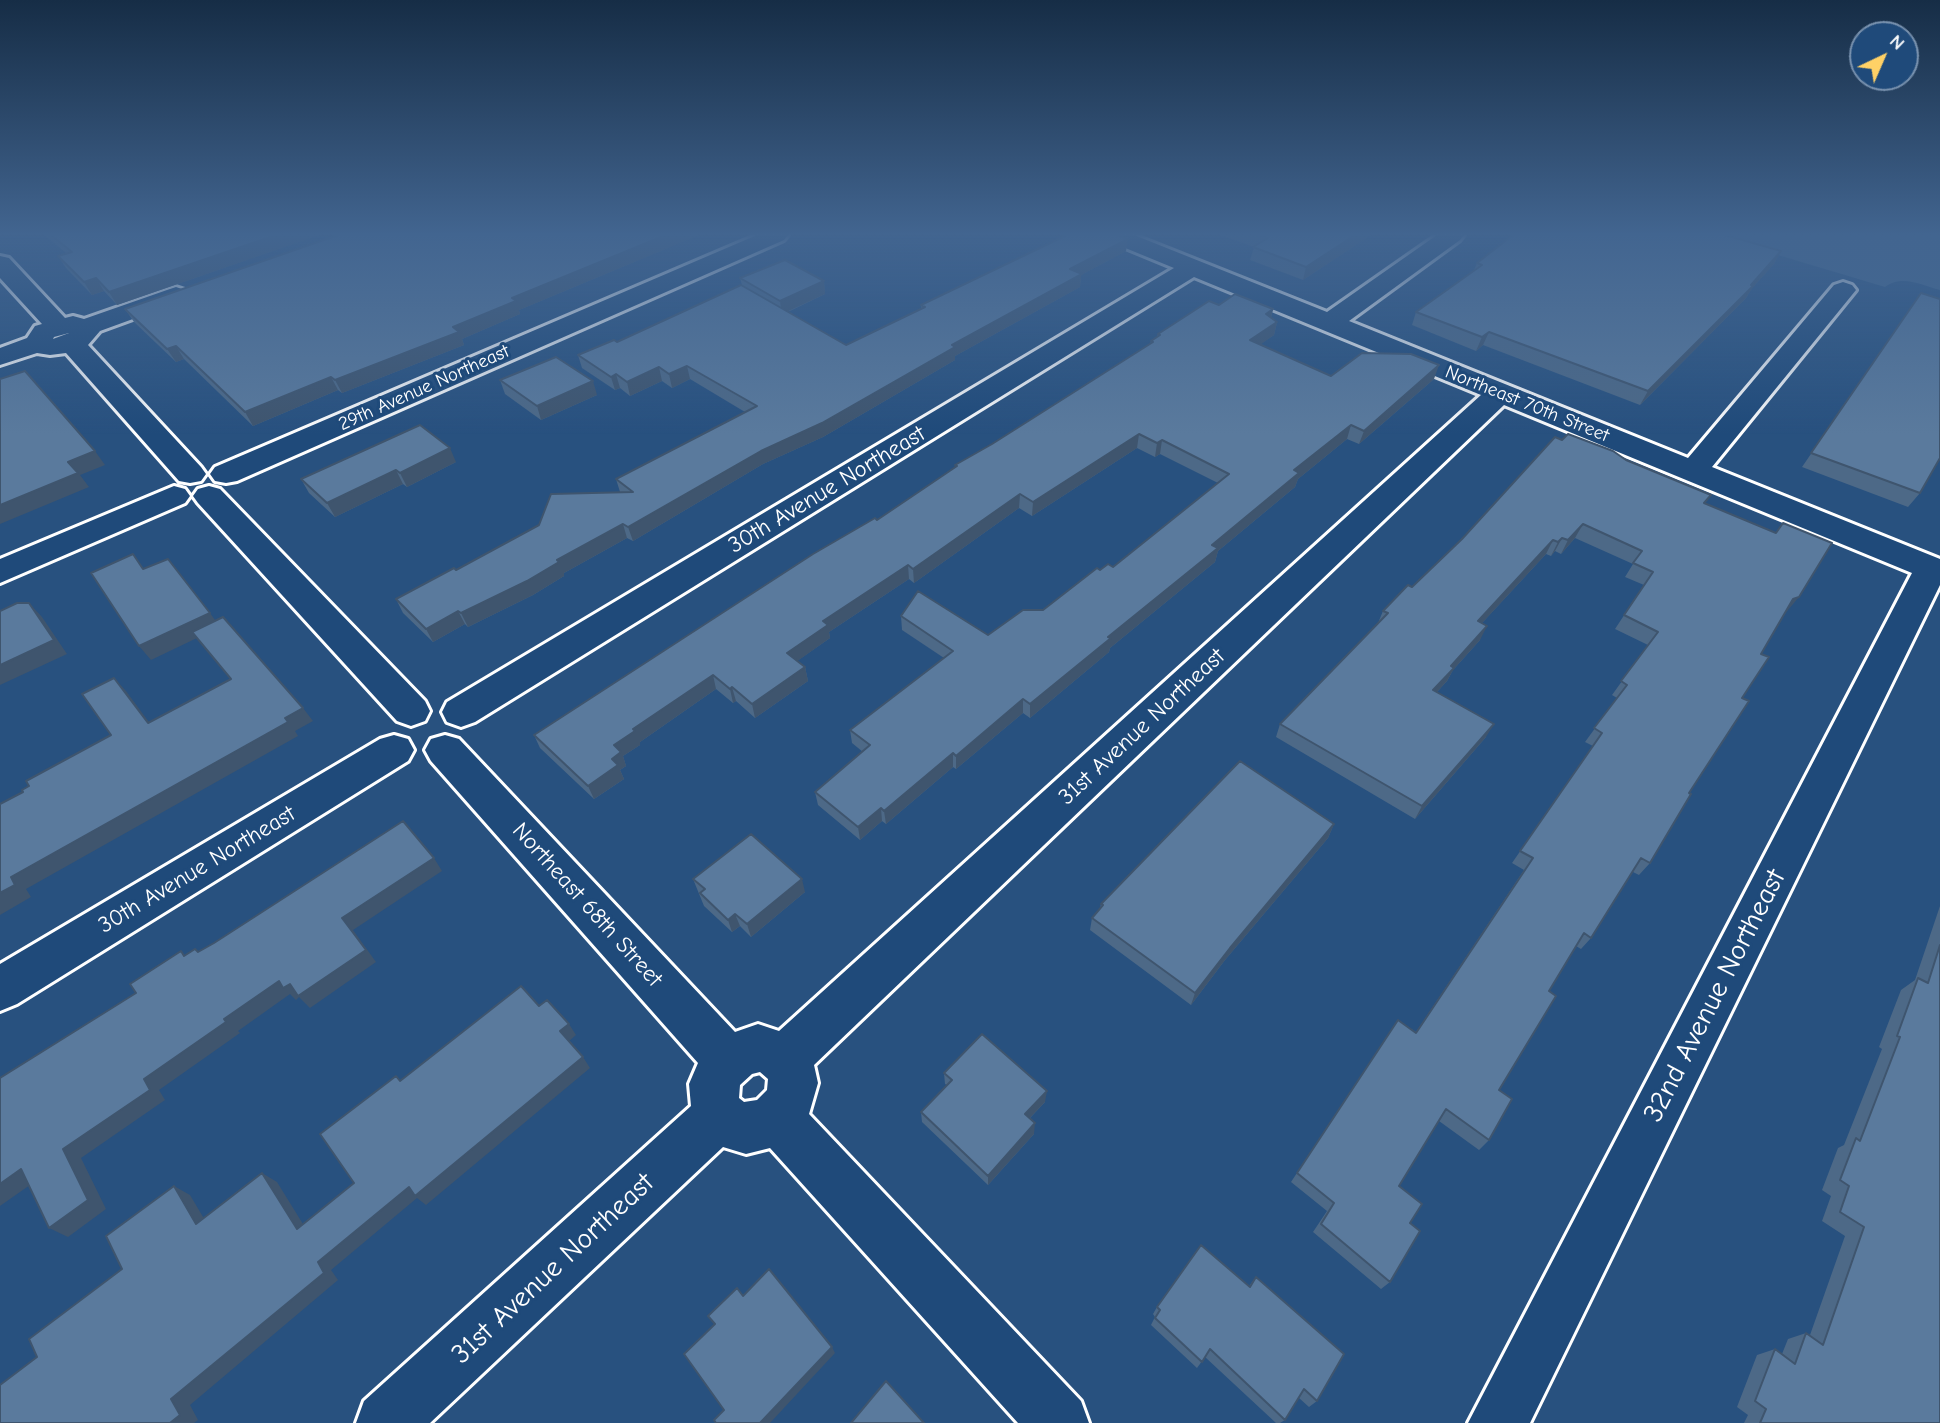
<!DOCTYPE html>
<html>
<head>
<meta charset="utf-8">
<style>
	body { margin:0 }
	#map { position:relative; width:1940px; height:1423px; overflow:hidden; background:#28517f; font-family:"Comic Neue",sans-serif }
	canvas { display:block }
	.north { position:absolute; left:1849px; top:21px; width:70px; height:70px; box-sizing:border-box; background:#1f4a7a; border:2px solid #7992af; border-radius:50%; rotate:44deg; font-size:19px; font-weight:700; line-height:28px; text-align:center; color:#fff }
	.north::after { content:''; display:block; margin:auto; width:24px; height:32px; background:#ffd166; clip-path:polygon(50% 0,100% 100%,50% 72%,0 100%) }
</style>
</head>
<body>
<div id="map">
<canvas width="1940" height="1423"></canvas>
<div class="north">N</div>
</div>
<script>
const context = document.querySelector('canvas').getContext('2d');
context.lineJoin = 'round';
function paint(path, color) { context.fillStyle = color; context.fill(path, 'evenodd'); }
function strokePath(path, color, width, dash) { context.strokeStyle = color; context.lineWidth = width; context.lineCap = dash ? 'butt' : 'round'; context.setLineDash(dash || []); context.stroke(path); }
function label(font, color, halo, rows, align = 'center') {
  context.font = font + ' "Comic Neue",sans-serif'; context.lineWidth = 6; context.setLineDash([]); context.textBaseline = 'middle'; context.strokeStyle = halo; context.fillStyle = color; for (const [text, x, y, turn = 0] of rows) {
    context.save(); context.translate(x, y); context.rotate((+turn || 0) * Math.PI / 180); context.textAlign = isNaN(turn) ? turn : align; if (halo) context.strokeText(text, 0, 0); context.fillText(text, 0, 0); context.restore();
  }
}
paint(new Path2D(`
	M1711 235H1940V290C1921 285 1902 274 1885 287Z`), '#446890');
const minor = new Path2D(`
	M757 235H788L784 240 237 481 226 483 215 481 210 474 215 467Z
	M1102 235H1134L1327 312 1437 235H1464L1460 240 1349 321 1688 458 1834 285 1843 282 1852 285 1856 290 1712 467 1940 559V585L1530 1423H1468L1912 573 1504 405 814 1065 818 1083 809 1114 1081 1401 1089 1423H1018L770 1148 746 1154 723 1147 430 1423H356L364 1401 691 1106 689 1084 698 1063 431 761 425 750 431 739 445 735 459 739 735 1032 758 1024 779 1031 1481 395 1194 277 475 722 461 727 447 722 442 712 447 702 1174 268 1106 240ZM760 1072 768 1079 767 1090 757 1100 744 1102 739 1098 740 1085 752 1074Z
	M0 256 9 258 65 318 73 316 84 319 167 290 176 287 185 290 189 295 185 300 100 331 88 345 201 467 206 474 201 481 190 483 179 481 66 353 50 355 37 353 0 365V348L27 338 35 326 42 324 0 278ZM69 333 53 339 54 337Z
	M174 486 185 489 190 496 185 503 0 583V559Z
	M209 486 220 489 425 701 430 711 425 721 411 726 397 721 198 503 193 496 198 489Z
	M394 735 408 739 414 750 408 761 17 1004 0 1011V964L380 739Z`);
strokePath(minor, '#fff', 6);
paint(minor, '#1f4a7a');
paint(new Path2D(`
	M44 235H319L117 305 104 291 92 295 66 268 58 256 66 253Z
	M338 235H699L519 310 520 314 462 339 464 345 342 393 338 390 253 426 184 359 176 362 134 322 125 309Z
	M1220 235H1371L1303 280 1250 260 1254 247Z
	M1126 251 1081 275 1080 287 955 356V360L823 437 763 464 633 541 627 538 564 573V576L533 595 468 627 465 624 433 642 403 613 396 599 620 492 616 479 745 412 690 379 672 388 662 381 630 396 620 388 615 390 582 368 578 355 617 342 742 285 740 278 824 281 825 294 788 312 846 345 921 309V305Z
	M1781 251 1774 264 1752 288 1746 298 1640 405 1483 345 1476 351 1412 325 1416 312 1474 270 1477 263Z
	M1921 293 1920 493 1908 507 1802 467Z
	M1219 305 1273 309 1271 318 1277 322 1274 335 1260 344 1331 376 1434 379 1359 444 1347 439 1298 479 1295 487 1218 551 1215 562 1110 648 1109 652 1030 718 1023 713 956 769 953 767 886 824 882 821 860 840 818 805 815 792 863 752 852 743 850 730 944 658 902 630 901 616 988 635 1043 610 1100 570 1113 567 1218 483 1160 454 1155 457 1137 448 1032 516 1019 508 914 583 909 579 829 632 830 638 797 661 805 667 808 681 755 718 736 701 733 703 716 689 640 742V745L623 756 626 766 620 770 624 779 594 799 540 748 534 735 877 520 955 468V465L992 444 1150 344 1151 341 1157 337 1158 334Z
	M500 380 597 395 541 420 505 394Z
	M1562 440 1626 460 1711 495 1705 503 1788 610 1786 611 1761 654 1742 698 1650 863 1639 875 1633 872 1591 938 1581 949 1576 946 1549 991 1499 1090 1489 1140 1479 1150 1439 1121 1399 1186 1410 1223 1390 1282 1381 1289 1313 1232 1327 1211 1291 1182 1398 1020 1416 1032 1524 870 1512 863 1593 746 1585 742 1617 698 1612 695 1648 645 1615 629 1644 585 1625 577 1633 564 1575 538 1561 554 1555 551 1551 556 1546 554 1482 623 1480 640 1453 670 1447 681 1437 692 1486 737 1415 819 1276 737 1280 724 1378 623 1383 611 1412 587Z
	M456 462 407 487 403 484 335 517 309 493 301 479Z
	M1334 824 1328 838 1225 960 1191 1005 1090 930 1092 918 1100 908 1101 904Z
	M693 879 805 892 751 937 740 926 732 932 704 906Z
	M1940 906V1423H1744L1748 1415 1737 1407 1757 1355 1775 1349 1782 1354 1788 1339 1806 1333 1810 1335 1845 1236 1822 1221 1831 1196 1822 1190 1838 1148 1844 1145 1882 1049 1879 1047 1901 990 1915 980Z
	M944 1073 1045 1102 1030 1118 1034 1134 988 1185 922 1122 921 1112 947 1085 945 1084Z
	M1256 1277 1317 1401 1309 1407 1299 1398 1285 1420 1280 1423H1276L1205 1357 1197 1368 1151 1325 1155 1317 1153 1314 1157 1307 1249 1286Z`), '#4d6987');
paint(new Path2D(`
	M276 235H319L117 305 109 292Z
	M666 235H699L519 310 520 314 462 339 464 345 342 393 335 380 453 327 512 298Z
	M1355 235H1371L1303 280 1306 267Z
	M1128 239 1126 251 1081 275 1080 287 955 356V360L823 437 763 464 633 541 628 527 761 451 952 345 1070 269Z
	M1781 251 1774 264 1752 288 1746 298 1640 405 1648 391 1751 285Z
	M96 278 104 291 92 295 84 282Z
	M824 281 825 294 782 314 780 301Z
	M1273 309 1270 322 1266 314Z
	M1277 322 1274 335 1247 354 1250 340Z
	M1489 332 1483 345 1476 351 1482 337Z
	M176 346 184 359 176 362 167 349Z
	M1439 365 1434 379 1359 444 1364 431Z
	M687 366 690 379 672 388 669 374Z
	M659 367 662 381 630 396 627 382Z
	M616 374 620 388 615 390 611 377Z
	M331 377 338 390 253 426 245 412Z
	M593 381 597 395 541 420 537 406Z
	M1351 425 1347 439 1298 479 1295 487 1218 551 1215 562 1110 648 1109 652 1030 718V704L1108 637 1294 470Z
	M1139 434 1137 448 1032 516 1033 502Z
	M1162 440 1160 454 1155 457 1157 443Z
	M450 448 456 462 407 487 400 473Z
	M95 451 105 465 80 475 89 487 0 524V505L68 462Z
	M396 470 403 484 335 517 327 503Z
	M1020 494 1019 508 914 583 913 569Z
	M623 524 627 538 564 573V576L533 595 468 627 461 613Z
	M1583 524 1575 538 1561 554 1568 540Z
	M1562 538 1555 551 1551 556 1558 542Z
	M1553 540 1546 554 1471 635 1478 621Z
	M908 565 909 579 829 632 830 638 789 667 787 653 823 621Z
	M1799 597 1788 610 1782 613 1793 599Z
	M29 603 42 617 67 654 0 685V665Z
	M458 611 465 624 433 642 426 629Z
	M210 613 220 627 151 660 139 646Z
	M1487 626 1480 640 1453 670 1447 681 1427 703 1433 690 1451 666Z
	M805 667 808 681 755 718 752 704Z
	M713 675 716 689 640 742V745L623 756 626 766 620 770 624 779 594 799 588 786 612 759 614 745 633 729Z
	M114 678 126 691 160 737 148 723Z
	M732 687 736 701 733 703 730 689Z
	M1023 699V713L956 769V756Z
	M303 708 313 721 295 731 298 736 26 889 31 897 0 915V893L11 877Z
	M1494 724 1486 737 1415 819 1422 806Z
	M953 753V767L886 824 884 811Z
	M881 808 882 821 860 840 858 827Z
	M1334 824 1328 838 1225 960 1191 1005 1195 993 1230 948Z
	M434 858 442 871 353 930 376 962 310 1008 299 997 296 1000 290 994 238 1031 240 1033 159 1090 165 1100 81 1158 106 1209 68 1237 49 1228 63 1149 144 1079 224 1019 279 981 342 918Z
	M802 879 805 892 751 937 747 924Z
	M735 914 740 926 732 932 728 920Z
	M569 1024 576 1035 568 1042 560 1031Z
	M583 1057 590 1068 426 1205 417 1198 331 1270 338 1280 190 1405 198 1420 194 1423H170L171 1399 318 1262 409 1187Z
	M1047 1091 1045 1102 1024 1124 1025 1114Z
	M1035 1123 1034 1134 988 1185V1176Z
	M21 1169 40 1178 0 1206V1184Z
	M262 1173 277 1182 311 1237 297 1229Z
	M174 1186 190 1195 212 1232 196 1224Z
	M832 1347 835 1353 770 1423H760Z`), '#3f556e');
const building = new Path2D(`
	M51 235H276L109 292 96 278 84 282 58 256 72 252Z
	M338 235H666L512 298 516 301 453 327 459 332 335 380 331 377 245 412 176 346 167 349 125 309Z
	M1067 235H1118L1128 239 1070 269 1082 274 952 345 955 347 822 423 761 451 628 527 623 524 557 560 559 562 527 581 461 613 458 611 426 629 396 599 454 568 456 570 539 525 551 494 633 492 616 479 757 406 687 366 669 374 659 367 627 382 616 374 611 377 578 355 614 340 617 342 741 285 846 345 925 307 921 305Z
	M1259 235H1355L1306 267 1253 247 1268 238Z
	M1513 235H1725L1781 251 1751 285H1754L1648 391 1489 332 1482 337 1416 312 1482 265 1477 263Z
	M785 260 824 281 780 301 740 278Z
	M1921 293 1940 299V458L1920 493 1811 453Z
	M1235 294 1273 309 1266 314 1277 322 1250 340 1331 376 1362 353 1411 354 1439 365 1364 431 1351 425 1294 470 1299 473 1212 545 1218 548 1108 637 1111 638 1030 704 1023 699 956 756 953 753 884 811 881 808 858 827 815 792 870 745 850 730 953 651 901 616 918 591 988 635 1023 610H1043L1097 568 1100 570 1108 564 1113 567 1229 474 1162 440 1157 443 1139 434 1033 502 1020 494 913 569 908 565 823 621 828 625 787 653 805 667 752 704 732 687 730 689 713 675 633 729 635 731 614 745 621 752 612 759 618 765 588 786 534 735 813 554 875 518 877 520 957 466 955 465 992 444 1153 342 1151 341 1160 335 1158 334 1209 301 1219 305Z
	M556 357 593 381 537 406 500 380Z
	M25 371 95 451 68 462 78 473 0 505V379Z
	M420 425 450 448 400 473 396 470 327 503 301 479Z
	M1568 434 1613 451 1626 460 1711 495 1704 503 1776 533 1783 523 1832 543 1799 597 1793 599 1761 654 1769 657 1742 698 1749 701 1689 793 1691 794 1650 863 1641 858 1591 938 1584 933 1549 991 1556 996 1499 1090 1512 1099 1489 1140 1446 1109 1399 1186 1422 1204 1410 1223 1420 1231 1390 1282 1321 1224 1334 1203 1297 1173 1398 1020 1416 1033 1533 858 1520 851 1602 733 1594 728 1627 685 1621 681 1658 632 1624 615 1653 572 1633 563 1642 551 1583 524 1568 540 1562 538 1558 542 1553 540 1478 621 1487 626 1451 666 1454 668 1433 690 1494 724 1422 806 1280 724 1388 613 1383 611 1408 585 1412 587 1462 539 1555 437 1562 440Z
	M133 554 143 569 168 559 210 613 139 646 91 573Z
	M17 603H29L54 640 0 665V611Z
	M223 617 303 708 285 718 288 722 11 877 15 885 0 893V804L23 792 22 790 29 786 26 781 111 735 82 694 114 678 148 723 231 679 192 632Z
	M1240 761 1334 824 1230 948 1195 993 1092 918 1103 905 1101 904Z
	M403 821 434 858 342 918 366 950 298 996 290 984 283 988 279 981 224 1019 226 1022 144 1079 150 1090 63 1149 88 1200 49 1228 21 1169 0 1184V1078L136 993 130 984 181 951 184 956 195 949 198 952 214 943Z
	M751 834 802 879 747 924 735 914 728 920 700 893 705 889 693 879Z
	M1940 945V1423H1760L1766 1409 1755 1401 1775 1349 1795 1364 1806 1333 1823 1345 1864 1227 1840 1212 1849 1186 1840 1180 1856 1138 1860 1141 1900 1037 1897 1036 1918 978 1928 983Z
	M521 986 539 1006 547 1000 569 1024 560 1031 583 1057 415 1196 409 1187 318 1262 324 1273 171 1399 180 1415 170 1423H0V1385L37 1357 29 1339 122 1269 106 1236 174 1186 196 1224 262 1173 297 1229 354 1183 320 1134 396 1076 400 1081Z
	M982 1034 1047 1091 1025 1114 1035 1123 988 1176 921 1112 952 1080 944 1073Z
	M1201 1245 1250 1287 1256 1277 1344 1354 1317 1401 1304 1389 1285 1420 1210 1349 1202 1362 1155 1318 1160 1310 1157 1307Z
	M769 1269 832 1347 760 1423H716L714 1420 724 1410 684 1354 715 1324 708 1316 737 1288 743 1296Z
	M886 1381 924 1423H851Z`);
paint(building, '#5a7a9d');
strokePath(building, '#3f556e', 2);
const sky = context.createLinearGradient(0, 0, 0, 434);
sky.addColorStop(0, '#162d46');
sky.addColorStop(0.54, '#426590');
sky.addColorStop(1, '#42659000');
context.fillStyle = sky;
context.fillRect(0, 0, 1940, 434);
label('19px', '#fff', '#1f4a7a', [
	["29th Avenue Northeast",424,388,-24],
	["Northeast 70th Street",1527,404,22]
]);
label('23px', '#fff', '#1f4a7a', [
	["30th Avenue Northeast",827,490,-31],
	["31st Avenue Northeast",1142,727,-43],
	["30th Avenue Northeast",197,870,-31],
	["Northeast 68th Street",587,905,48]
]);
label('28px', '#fff', '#1f4a7a', [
	["32nd Avenue Northeast",1715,996,-63],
	["31st Avenue Northeast",553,1269,-43]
]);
</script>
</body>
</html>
